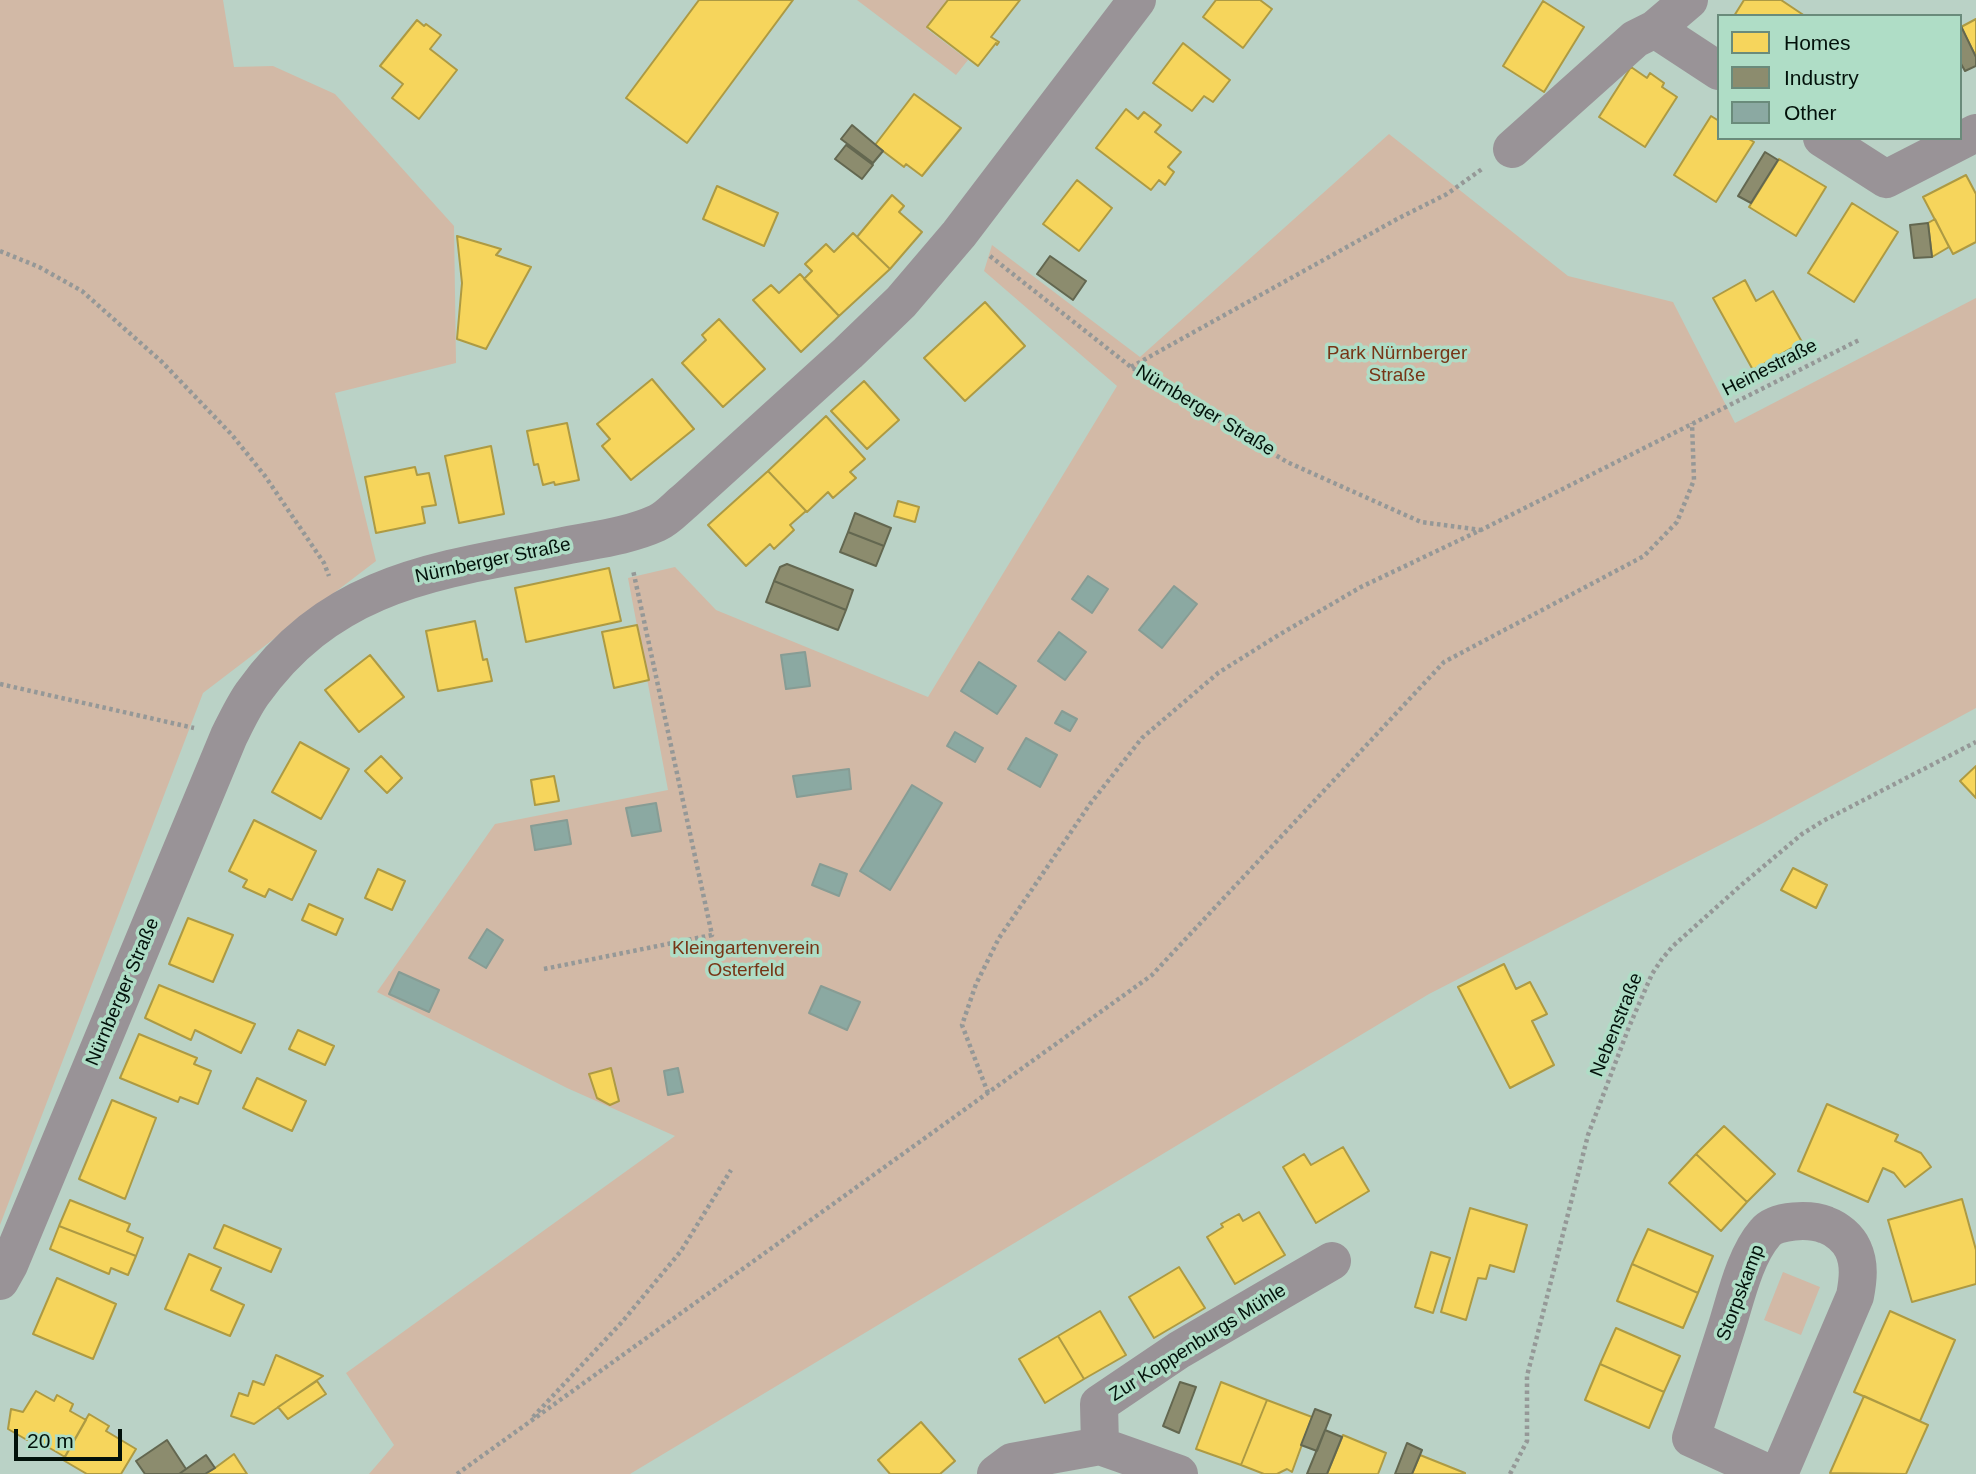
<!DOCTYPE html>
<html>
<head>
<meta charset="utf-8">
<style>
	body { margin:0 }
	#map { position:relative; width:1976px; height:1474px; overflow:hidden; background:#bad2c6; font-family:Helvetica,sans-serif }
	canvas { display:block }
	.legend { position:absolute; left:1717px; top:14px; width:245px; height:126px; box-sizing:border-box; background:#afddc6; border:2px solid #6a8b7b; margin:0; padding:9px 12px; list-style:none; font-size:21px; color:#02110a }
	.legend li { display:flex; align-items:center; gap:14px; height:35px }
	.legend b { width:35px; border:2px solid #6a8b7b }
	.scale { position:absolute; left:14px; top:1429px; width:108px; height:32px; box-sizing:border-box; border:4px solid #02110a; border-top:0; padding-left:9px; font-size:21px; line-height:24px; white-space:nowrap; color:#02110a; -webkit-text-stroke:5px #afddc6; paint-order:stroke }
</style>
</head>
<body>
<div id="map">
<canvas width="1976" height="1474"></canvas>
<ul class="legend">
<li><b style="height:19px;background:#f6d55c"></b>Homes</li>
<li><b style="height:19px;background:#8c8c6e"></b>Industry</li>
<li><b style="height:19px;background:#8ba9a2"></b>Other</li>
</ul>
<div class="scale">20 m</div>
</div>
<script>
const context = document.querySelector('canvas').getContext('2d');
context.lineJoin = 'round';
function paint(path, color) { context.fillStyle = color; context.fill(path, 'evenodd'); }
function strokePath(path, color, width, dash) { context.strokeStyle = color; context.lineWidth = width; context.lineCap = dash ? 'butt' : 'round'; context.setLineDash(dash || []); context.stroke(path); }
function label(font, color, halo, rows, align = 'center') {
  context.font = font + ' Helvetica,sans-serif'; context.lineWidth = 7; context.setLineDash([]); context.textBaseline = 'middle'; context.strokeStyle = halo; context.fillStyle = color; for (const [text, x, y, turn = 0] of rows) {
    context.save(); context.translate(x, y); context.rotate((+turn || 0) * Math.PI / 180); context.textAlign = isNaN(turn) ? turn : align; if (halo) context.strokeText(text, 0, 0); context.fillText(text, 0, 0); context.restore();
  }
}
paint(new Path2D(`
	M0 0H223L234 67 273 66 335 94 454 226 456 363 335 393 376 561 203 693 0 1225Z
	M857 0H948L927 29 968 60 956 75Z
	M1389 134 1568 276 1673 302 1735 423 1976 298V708L1763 823 1429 994 630 1474H369L394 1445 346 1373 675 1136 567 1088 377 992 495 824 668 790 628 578 675 567 716 610 928 697 1117 386 984 271 992 245 1140 357Z
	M1783 1272 1820 1287 1801 1335 1764 1320Z`), '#d2b9a6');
const homes = new Path2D(`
	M699 0H793L687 143 626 98Z
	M948 0H1020L991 37 999 42 997 45 996 43 978 66 927 27Z
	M1216 0H1260L1272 9 1243 48 1203 17Z
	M1744 0H1781L1805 16H1734Z
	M1543 1 1584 27 1544 92 1503 66Z
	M1976 19V57L1961 27Z
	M417 20 424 26 426 24 441 35 430 49 457 70 419 119 392 98 403 84 380 66Z
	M1183 43 1230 80 1213 102 1204 96 1192 111 1153 83Z
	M1631 67 1647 78 1650 73 1664 83 1662 87 1677 97 1645 147 1599 117Z
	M914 94 961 128 922 176 906 164 904 167 875 145Z
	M1126 109 1138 119 1144 112 1161 125 1155 132 1181 152 1168 167 1174 172 1165 185 1159 180 1151 190 1096 148Z
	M1711 116 1719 121V138H1747L1754 142 1716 202 1674 175Z
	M1779 159 1826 187 1796 236 1749 207Z
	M1966 175 1976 194V242L1953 254 1923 197Z
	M1077 180 1112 208 1079 251 1043 224Z
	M717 186 778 213 764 246 703 219Z
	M892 195 904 206 899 212 922 232 890 269 857 237Z
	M1852 203 1898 232 1854 302 1808 273Z
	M1935 219 1949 247 1932 257 1928 223Z
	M853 233 890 269 839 316 804 279 812 271 805 264 826 244 834 252Z
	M457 236 501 249 496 255 531 267 486 349 457 339 462 283Z
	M800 274 839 316 801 352 753 300 771 285 779 293Z
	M1745 280 1756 301 1773 291 1802 342 1753 370 1713 298Z
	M985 302 1025 346 965 401 924 358Z
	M719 319 765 369 723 407 682 363 706 340 702 335Z
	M652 379 694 429 631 480 602 446 610 439 597 424Z
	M864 381 899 420 867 449 831 411Z
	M826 416 865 459 850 472 856 478 833 498 828 492 807 512 768 471Z
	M567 423 579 480 555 485 554 482 543 485 538 464 534 465 527 431Z
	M491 446 504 514 459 523 445 456Z
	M415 467 417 475 429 473 436 505 422 507 425 523 376 533 365 477Z
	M768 471 806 511 790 525 794 530 774 549 770 544 746 566 708 525Z
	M898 501 919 507 915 522 894 516Z
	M609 568 621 621 526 642 515 588Z
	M475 621 483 660 487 659 492 681 438 691 426 631Z
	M637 625 649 680 614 688 602 632Z
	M370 655 404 697 359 732 325 690Z
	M300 742 349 769 321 819 272 792Z
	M381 756 402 778 387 793 365 771Z
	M1976 766V798L1960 781Z
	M554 776 559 801 535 805 531 780Z
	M254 820 316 851 292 900 269 889 265 897 243 887 247 880 229 871Z
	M1793 868 1827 885 1816 908 1781 890Z
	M378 869 405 881 392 910 365 898Z
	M309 904 343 919 336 935 302 920Z
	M188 918 233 935 213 982 169 964Z
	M1504 964 1516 989 1530 982 1547 1014 1532 1021 1554 1065 1510 1088 1458 987Z
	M159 985 255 1024 241 1053 195 1030 191 1040 145 1018Z
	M298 1030 334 1046 325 1065 289 1049Z
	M139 1034 197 1058 194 1064 211 1071 198 1104 180 1097 178 1102 120 1078Z
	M611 1068 619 1101 610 1105 597 1098 589 1074Z
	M257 1078 306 1101 292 1131 243 1108Z
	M112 1100 156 1118 125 1199 79 1179Z
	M1827 1104 1898 1135 1895 1141 1921 1153 1931 1167 1905 1187 1894 1173 1883 1168 1868 1202 1798 1171Z
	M1724 1126 1775 1174 1747 1202 1696 1154Z
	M1343 1147 1369 1191 1316 1223 1283 1167 1304 1154 1311 1165Z
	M1696 1154 1747 1202 1721 1231 1669 1183Z
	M1962 1199 1976 1250V1284L1912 1302 1888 1220Z
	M70 1200 130 1224 127 1231 143 1238 136 1256 59 1226Z
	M1470 1208 1527 1225 1514 1272 1490 1265 1486 1279 1478 1278 1466 1320 1441 1312Z
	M1259 1212 1285 1255 1235 1284 1207 1237 1223 1227 1221 1224 1239 1214 1243 1221Z
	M224 1225 281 1249 271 1272 214 1248Z
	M59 1226 136 1256 128 1275 111 1268 109 1274 50 1249Z
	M1648 1229 1713 1256 1698 1293 1632 1264Z
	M1431 1252 1450 1258 1433 1313 1415 1307Z
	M189 1254 221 1268 211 1290 244 1305 230 1336 165 1309Z
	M1632 1264 1698 1293 1683 1328 1617 1301Z
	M1179 1267 1205 1308 1154 1338 1129 1297Z
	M57 1278 116 1304 93 1359 33 1334Z
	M1100 1311 1126 1355 1084 1379 1058 1336Z
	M1890 1311 1955 1340 1920 1421 1854 1392Z
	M1616 1328 1680 1356 1664 1392 1600 1364Z
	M1058 1336 1084 1379 1045 1403 1019 1359Z
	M276 1355 323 1376 254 1424 231 1416 239 1393 248 1396 253 1381 264 1385Z
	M1600 1364 1664 1392 1649 1428 1585 1400Z
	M317 1381 326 1394 288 1419 278 1407Z
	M1221 1382 1267 1400 1241 1465 1196 1449Z
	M36 1391 54 1401 57 1395 73 1404 70 1411 86 1420 65 1457 29 1436 27 1440 8 1429 11 1409 23 1412Z
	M1864 1396 1928 1425 1906 1474 1830 1473Z
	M1267 1400 1312 1417 1292 1472 1287 1469 1277 1474H1264L1241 1465Z
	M89 1414 109 1426 106 1431 136 1449 121 1474H87L63 1460Z
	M921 1422 955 1461 940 1474H890L878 1460Z
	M1343 1435 1386 1453 1378 1474H1327Z
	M234 1454 247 1474H205L215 1468Z
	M1420 1455 1465 1473V1474H1412Z`);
paint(homes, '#f6d55c');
strokePath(homes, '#ad9a43', 2);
const industry = new Path2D(`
	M1960 24 1976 57V66L1965 71 1960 62Z
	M852 125 883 151 873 163 841 139Z
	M846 145 873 165 862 179 835 159Z
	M1765 152 1778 160 1751 203 1738 196Z
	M1928 223 1932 257 1914 258 1910 225Z
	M1050 256 1086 281 1073 300 1037 274Z
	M855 513 891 528 884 546 848 532Z
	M848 532 884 546 876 566 840 552Z
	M787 564 853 590 846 610 774 581 780 567Z
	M774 581 846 610 838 630 766 602Z
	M1180 1382 1196 1387 1179 1433 1163 1426Z
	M1315 1409 1331 1415 1317 1451 1301 1445Z
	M1325 1430 1342 1437 1327 1474H1307Z
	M167 1440 186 1469 179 1474H145L136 1461Z
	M1407 1443 1422 1450 1412 1474H1395Z
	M206 1455 215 1468 205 1474H179Z`);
paint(industry, '#8c8c6e');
strokePath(industry, '#636750', 2);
const building = new Path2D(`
	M1088 576 1108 589 1092 613 1072 599Z
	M1174 586 1197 604 1162 648 1139 630Z
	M1059 632 1086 652 1065 680 1038 661Z
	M805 652 810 686 786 689 781 655Z
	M979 662 1016 686 997 714 961 691Z
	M1062 711 1077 719 1070 731 1055 723Z
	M955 732 983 748 975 762 947 746Z
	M1026 738 1057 755 1040 787 1008 769Z
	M849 769 851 789 797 797 793 776Z
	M912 785 942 803 890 890 860 871Z
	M656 803 661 831 632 836 626 808Z
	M567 820 571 844 535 850 531 826Z
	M820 864 847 874 839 896 812 885Z
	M487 929 503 940 486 968 469 958Z
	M399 972 439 990 429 1012 389 994Z
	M821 986 860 1002 847 1030 809 1013Z
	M678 1068 683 1092 668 1095 664 1071Z`);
paint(building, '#8ba9a2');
strokePath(building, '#879c94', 2);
strokePath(new Path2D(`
	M0 251 39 267 82 291 162 362 232 435 265 476 324 563 329 576
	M990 256 1131 367 1287 462 1421 522 1481 530
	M1131 367 1399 218 1447 194 1482 169
	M0 684 194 728
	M544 969 712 935 633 570
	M988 1093 962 1025 976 984 999 938 1090 804 1142 738 1218 673 1277 636 1361 587 1481 530 1861 339
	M533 1417 622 1322 681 1251 731 1170
	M457 1474 1152 975 1444 662 1644 556 1677 522 1694 480 1692 423
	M1510 1474 1527 1441V1376L1588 1135 1629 1027 1652 974 1662 959 1673 946 1739 887 1802 834 1823 821 1976 742`), '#959897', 4.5, [3.5, 3.5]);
strokePath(new Path2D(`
	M1655 29 1719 71
	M1822 138 1886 179 1976 133
	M1512 149 1635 39 1655 29 1689 0
	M0 1281 9 1265 229 736C236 722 243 707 252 694 332 582 434 571 559 547 592 540 626 537 657 523 668 518 677 507 686 500L848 353 901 302 959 234 1137 0
	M1100 1446 1179 1474
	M996 1474 1012 1462 1100 1446 1099 1404 1179 1350 1332 1261
	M1770 1474 1691 1438C1703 1401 1715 1363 1727 1326 1736 1297 1745 1256 1765 1233 1776 1219 1811 1219 1826 1225 1837 1229 1848 1238 1853 1249 1860 1264 1858 1280 1855 1296L1779 1474`), '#999397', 38);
label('19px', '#773516', '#afddc6', [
	["Park Nürnberger",1397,354],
	["Straße",1397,376],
	["Kleingartenverein",746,949],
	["Osterfeld",746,971]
]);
label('19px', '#02110a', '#afddc6', [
	["Heinestraße",1770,368,-27],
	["Nürnberger Straße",1205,411,31],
	["Nürnberger Straße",493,561,-12],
	["Nürnberger Straße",123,992,-67],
	["Nebenstraße",1617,1025,-68],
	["Storpskamp",1741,1293,-69],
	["Zur Koppenburgs Mühle",1198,1343,-32]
]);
</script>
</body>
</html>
